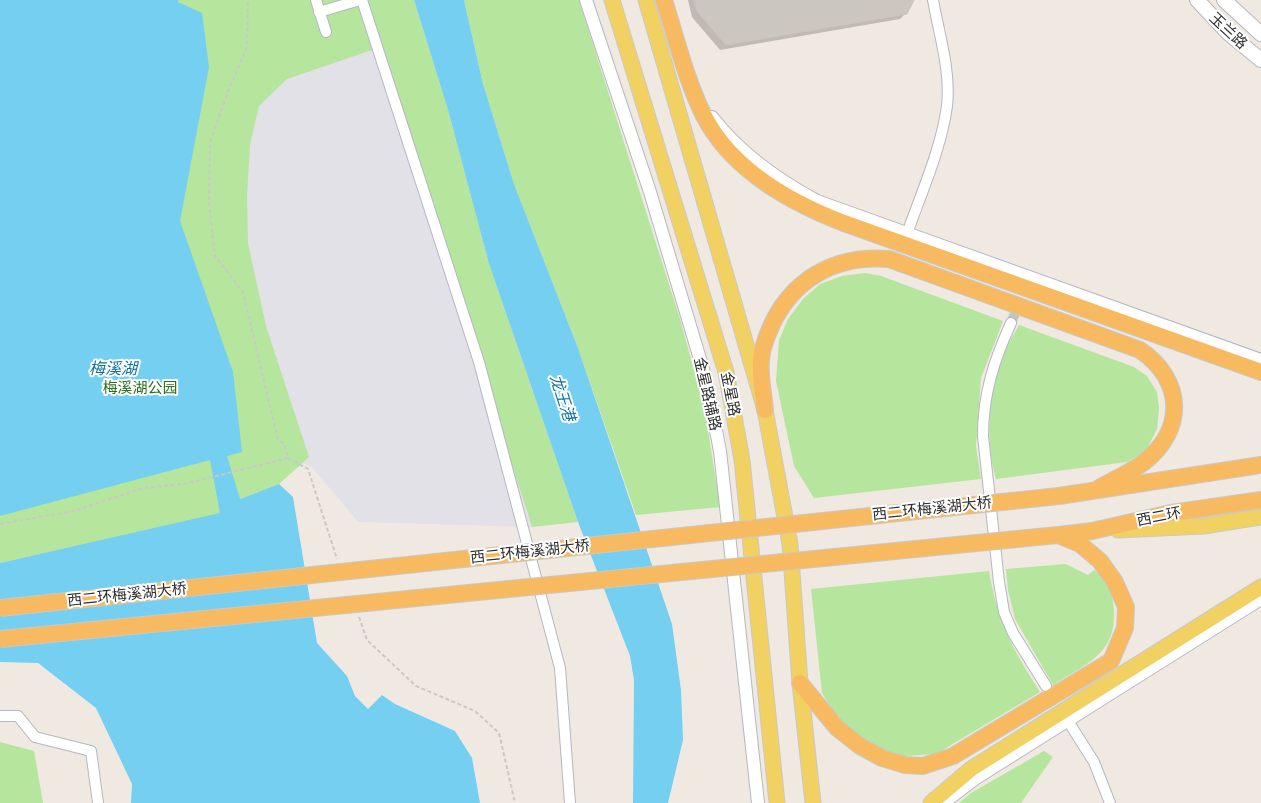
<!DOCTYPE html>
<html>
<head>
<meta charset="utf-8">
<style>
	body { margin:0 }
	canvas { display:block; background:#efe9e1 }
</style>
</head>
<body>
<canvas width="1261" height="803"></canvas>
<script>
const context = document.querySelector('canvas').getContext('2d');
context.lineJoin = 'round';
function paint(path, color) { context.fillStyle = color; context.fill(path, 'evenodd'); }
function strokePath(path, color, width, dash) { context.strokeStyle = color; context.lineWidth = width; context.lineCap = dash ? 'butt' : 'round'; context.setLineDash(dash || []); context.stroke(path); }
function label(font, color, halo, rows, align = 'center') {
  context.font = font + ' Quicksand,"Noto Sans SC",sans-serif'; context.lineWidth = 4; context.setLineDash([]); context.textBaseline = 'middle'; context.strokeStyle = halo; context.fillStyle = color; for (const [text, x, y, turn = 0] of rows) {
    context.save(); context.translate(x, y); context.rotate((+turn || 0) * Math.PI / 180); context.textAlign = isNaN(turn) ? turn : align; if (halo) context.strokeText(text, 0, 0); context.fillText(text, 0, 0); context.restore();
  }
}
paint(new Path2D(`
	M362 0 532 527 358 522 312 467 288 458 223 209 247 47Z`), '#e3e1e8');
paint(new Path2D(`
	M0 0H414L448 110 489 264 578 522 532 527 378 48 287 79 259 106 250 145 247 196 248 243 266 326 309 457 279 484 240 499 220 514 0 563Z
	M464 0H579L680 319 705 411 720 507 636 515 578 348 514 184 483 84Z
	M865 273 881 276 1003 321 981 378 976 446 981 479 814 498 794 466 776 381 779 340 788 319 803 299 820 284 842 276Z
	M1019 325 1134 367 1147 376 1157 392 1159 408 1157 429 1146 451 1127 462 996 479C985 442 988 392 1002 356 1006 345 1014 335 1019 325Z
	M1066 564 1088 575 1094 570C1106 577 1112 590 1113 602 1120 653 1089 662 1053 685L1015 619 1008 590 1006 569Z
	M989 571C998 623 1012 648 1040 692L936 754 890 757 841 725 822 693 811 589Z
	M0 742 34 751 43 803H0Z
	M1044 751 1053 757 1021 803H959L971 793Z`), '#b6e59e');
paint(new Path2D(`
	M0 0H178V2L202 13 209 67 180 221 233 372 242 452 227 456 240 499 279 484 293 497 317 643 347 676 355 696 368 709 382 695 395 704 455 731 472 758 480 803H131L132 784 96 708 38 663 0 662V563L220 513 210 460 0 516Z
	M414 0H464L483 84 514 184 578 348 672 624 681 690 683 740 668 803H633L634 680 630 656 578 522 489 264 448 110Z`), '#75cff0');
paint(new Path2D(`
	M688 0H912L906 13 900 19 720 50 692 17Z`), '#0003');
const building = new Path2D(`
	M695 0H914L907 14 726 45 697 11Z`);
paint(building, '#cbc7bf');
strokePath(building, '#cbc5ba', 1);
strokePath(new Path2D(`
	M1011 323 1026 287`), '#c8c4bd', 10, [10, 5]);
const minor = new Path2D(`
	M316 0 326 32
	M362 0 479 362 560 668 570 803
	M319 12 360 0
	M907 234C921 193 941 150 947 106 951 71 939 34 933 0
	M1011 323C994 360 983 394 983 436L999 582 1004 612 1013 633 1046 686
	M0 716H18L35 737 91 751 98 803
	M1066 718 1094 762 1110 803
	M945 803 975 780 1261 600`);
const tertiary = new Path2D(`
	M586 0 650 192 706 379 720 451 758 803
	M712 117C739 152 778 180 817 201L1261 360`);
const secondary = new Path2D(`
	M1197 0 1228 33 1261 60
	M1224 0 1261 34`);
const primary = new Path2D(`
	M612 0 726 372 742 460 777 803
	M646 0 765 410 790 544 800 683 813 803
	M1118 530 1204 526 1261 517
	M931 803 971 769 1261 587`);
const trunk = new Path2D(`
	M664 0C676 38 686 80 704 116 732 170 789 202 844 223L1261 372
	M765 410C763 389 757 365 764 345 782 286 828 254 889 259L1140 350C1184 380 1186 430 1143 463 1129 473 1113 480 1099 488
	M1059 496 1261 465
	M1059 535 1092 531 1171 513 1261 500
	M800 683 837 728 860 746 882 758 905 765 923 766 953 756 1111 661 1125 628 1126 607 1115 582 1100 561 1080 544 1058 535`);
strokePath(minor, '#b4b7c1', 12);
strokePath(tertiary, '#b4b7c1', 14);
strokePath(secondary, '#b4b7c1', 16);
strokePath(primary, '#c9c9c9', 17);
strokePath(trunk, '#c9c9c9', 18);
strokePath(new Path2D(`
	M288 458 308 469 337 559
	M0 524 74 511 143 488 184 484 288 458 284 444 278 440 243 292 215 256 209 205 210 143 228 91 247 47 248 0
	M359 617 367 640 416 686 475 711 499 733 515 803`), '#c9c9c9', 2, [4, 2.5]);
strokePath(minor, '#fff', 10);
strokePath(tertiary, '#fff', 12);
strokePath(secondary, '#fff', 14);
strokePath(primary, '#f2d163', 15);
strokePath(trunk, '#f8ba60', 16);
const trunkBridge = new Path2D(`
	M0 608 1059 496
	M0 639 1058 535`);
strokePath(trunkBridge, '#c9c9c9', 18, []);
strokePath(trunkBridge, '#f8ba60', 16);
label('15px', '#2e2e2e', '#fff', [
	["玉兰路",1228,31,43],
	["金星路辅路",707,394,77],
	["金星路",730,394,79],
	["西二环梅溪湖大桥",932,509,-6],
	["西二环",1159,517,-11],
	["西二环梅溪湖大桥",530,552,-6],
	["西二环梅溪湖大桥",127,595,-6]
]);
label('15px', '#2c6e1b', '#fff', [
	["梅溪湖公园",140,388]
]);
label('italic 16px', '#0d6fa3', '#fff', [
	["梅溪湖",113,369],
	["龙王港",562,398,72]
]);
</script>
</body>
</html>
